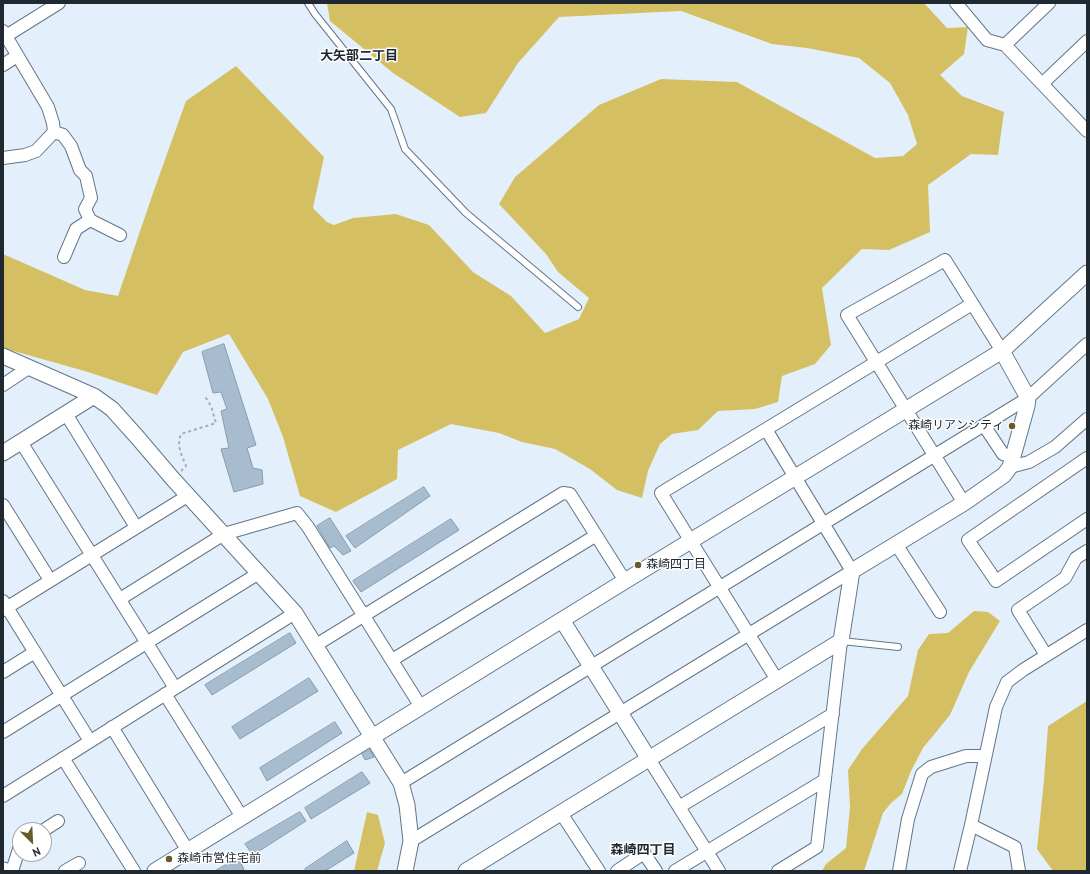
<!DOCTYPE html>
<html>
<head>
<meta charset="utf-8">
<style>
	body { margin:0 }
	#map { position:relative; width:1090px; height:874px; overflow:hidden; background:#e3f0fc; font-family:"PT Sans",sans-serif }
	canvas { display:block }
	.frame { position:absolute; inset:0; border:4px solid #212930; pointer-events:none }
	.north { position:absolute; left:12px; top:822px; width:40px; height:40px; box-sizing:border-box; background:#fff; border:1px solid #a6a9ac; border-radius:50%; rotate:156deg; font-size:11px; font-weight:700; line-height:16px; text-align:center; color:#212930 }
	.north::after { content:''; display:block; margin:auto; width:14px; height:18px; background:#675c28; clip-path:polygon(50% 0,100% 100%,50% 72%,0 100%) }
</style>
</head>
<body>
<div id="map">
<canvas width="1090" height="874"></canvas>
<div class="frame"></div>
<div class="north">N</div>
</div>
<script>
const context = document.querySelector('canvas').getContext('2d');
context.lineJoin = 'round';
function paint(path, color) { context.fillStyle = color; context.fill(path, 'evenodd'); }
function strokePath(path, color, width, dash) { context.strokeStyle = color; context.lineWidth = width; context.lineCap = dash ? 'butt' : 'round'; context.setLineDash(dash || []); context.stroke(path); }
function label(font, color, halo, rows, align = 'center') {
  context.font = font + ' "PT Sans","Noto Sans JP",sans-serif'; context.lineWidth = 3; context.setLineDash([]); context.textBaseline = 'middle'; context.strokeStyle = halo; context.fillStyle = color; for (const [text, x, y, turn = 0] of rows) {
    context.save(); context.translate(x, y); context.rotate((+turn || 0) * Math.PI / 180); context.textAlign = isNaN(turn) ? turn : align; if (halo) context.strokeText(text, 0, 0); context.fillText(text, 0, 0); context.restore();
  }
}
paint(new Path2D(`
	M327 3H924L947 28 968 27 964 54 940 75 962 96 1004 112 998 155 971 154 928 185 930 232 889 250 862 249 822 288 831 345 815 364 782 376 778 402 755 409 718 411 698 430 672 434 660 444 648 471 642 498 617 490 590 469 555 449 522 442 499 433 451 424 398 450 397 479 336 512 300 496 283 437 268 399 229 334 183 352 157 395 88 372 3 348V254L85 290 118 296 153 193 186 101 236 66 324 157 313 208 327 222 334 225 353 218 396 214 429 225 473 272 511 296 545 333 579 319 589 298 558 272 546 254 499 204 515 177 599 105 661 79 737 82 875 158 903 156 917 144 908 115 890 83 859 58 807 48 772 44 681 11 559 17 518 63 486 113 460 117 393 73 330 21Z
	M974 611 988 612 1000 621 969 672 950 715 923 748 911 771 902 794 891 803 883 813 864 871H822L826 864 846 848 850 807 848 770 862 749 908 696 918 650 929 634 948 633Z
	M1087 701V871H1053L1037 849 1044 780 1048 726Z
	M367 812 378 815 385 843 377 871H354Z`), '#d4c062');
const building = new Path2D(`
	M224 344 256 445 247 448 253 468 262 470 263 484 234 492 221 449 229 448 221 411 227 409 221 392 213 393 202 352Z
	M424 487 430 496 355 548 346 536Z
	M330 518 351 551 343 555 334 546 330 548 317 526Z
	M451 519 459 530 361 592 353 581Z
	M290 633 296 643 212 695 205 685Z
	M309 678 318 691 240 739 232 727Z
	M335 722 342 733 267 781 260 768Z
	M370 750 374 757 365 760 362 754Z
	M362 772 370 783 311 819 305 808Z
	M300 812 306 821 253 855 245 844Z
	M347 841 354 853 325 871H306L305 869Z
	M238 858 244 869 241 871H215Z`);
paint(building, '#a7bdcf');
strokePath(building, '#879bad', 1);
const service = new Path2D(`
	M308 3 315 14 391 109 405 149 466 213 578 307
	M842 641 898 647`);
const minor = new Path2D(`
	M956 3 987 40 1005 45 1087 131
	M3 31 48 107 53 123 54 132 36 151 25 155 3 158
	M6 36 59 3
	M1005 45 1049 3
	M3 65 17 56
	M1042 84 1087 41
	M54 132 63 135 71 146 80 170 86 176 91 198 85 209 90 220 120 235
	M64 257 76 229 90 220
	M3 385 30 367
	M66 414 136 527
	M987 423V430L1003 454 1013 457
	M21 442 175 688
	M1087 458 968 540 996 581 1087 519
	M1010 467 1029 462 1055 447 1087 419
	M964 503 847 315 945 260 1002 351
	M3 505 50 580
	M896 544 940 612
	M120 599 224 534 297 513 308 527 421 707
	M3 601 90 741
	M3 610 189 495
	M316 645 563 493 570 494 625 581
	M1046 655 1018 610 1065 578 1076 558 1087 551
	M392 660 595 536
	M3 672 35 652
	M777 680 661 493 972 304
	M165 694 242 817
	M112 727 188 851
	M3 732 259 573
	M63 758 134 871
	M649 759 719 871
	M401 783 1028 398 1087 344
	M3 796 295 613
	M679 807 833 714
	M561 813 599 871
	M971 825 1015 847 1019 871
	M44 830 58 821
	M411 841 852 571 767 431
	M12 871 20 846
	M65 871 79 863
	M617 871 644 853 656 871
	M675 871 825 780
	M778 871 817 847 841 641
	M899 871 908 819 922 774 931 767 966 756H985
	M960 871 971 825 996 707 1007 682 1023 670 1087 630`);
const tertiary = new Path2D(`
	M3 356 94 396 112 409 138 438 172 478 295 613 401 783 407 805 411 841 405 871
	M3 453 94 396
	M562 620 649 759
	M3 870 7 871
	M155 871 625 581 1002 351 1087 273
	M466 871 841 641 852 571 964 503 1004 475 1010 467 1027 406 1028 398 1002 351`);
strokePath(service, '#637687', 8);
strokePath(minor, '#637687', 14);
strokePath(tertiary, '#637687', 17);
strokePath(new Path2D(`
	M181 471 186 466C182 456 176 445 181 434L216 423 211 406 204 395`), '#a2aeb8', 2, [3, 3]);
strokePath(service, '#fff', 6);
strokePath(minor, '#fff', 12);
strokePath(tertiary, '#fff', 15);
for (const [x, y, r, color] of [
	[1012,426,4,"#675c28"],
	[638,565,4,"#675c28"],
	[169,859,4,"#675c28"]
]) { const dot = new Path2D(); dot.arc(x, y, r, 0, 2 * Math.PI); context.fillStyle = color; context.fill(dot); strokePath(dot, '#fff', 1.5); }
label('12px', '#212930', '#fff', [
	["森崎リアンシティ",1004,426,"right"],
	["森崎四丁目",646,565],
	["森崎市営住宅前",177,859]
], 'left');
label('bold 13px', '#212930', '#fff', [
	["大矢部二丁目",359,56],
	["森崎四丁目",643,850]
]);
</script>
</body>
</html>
